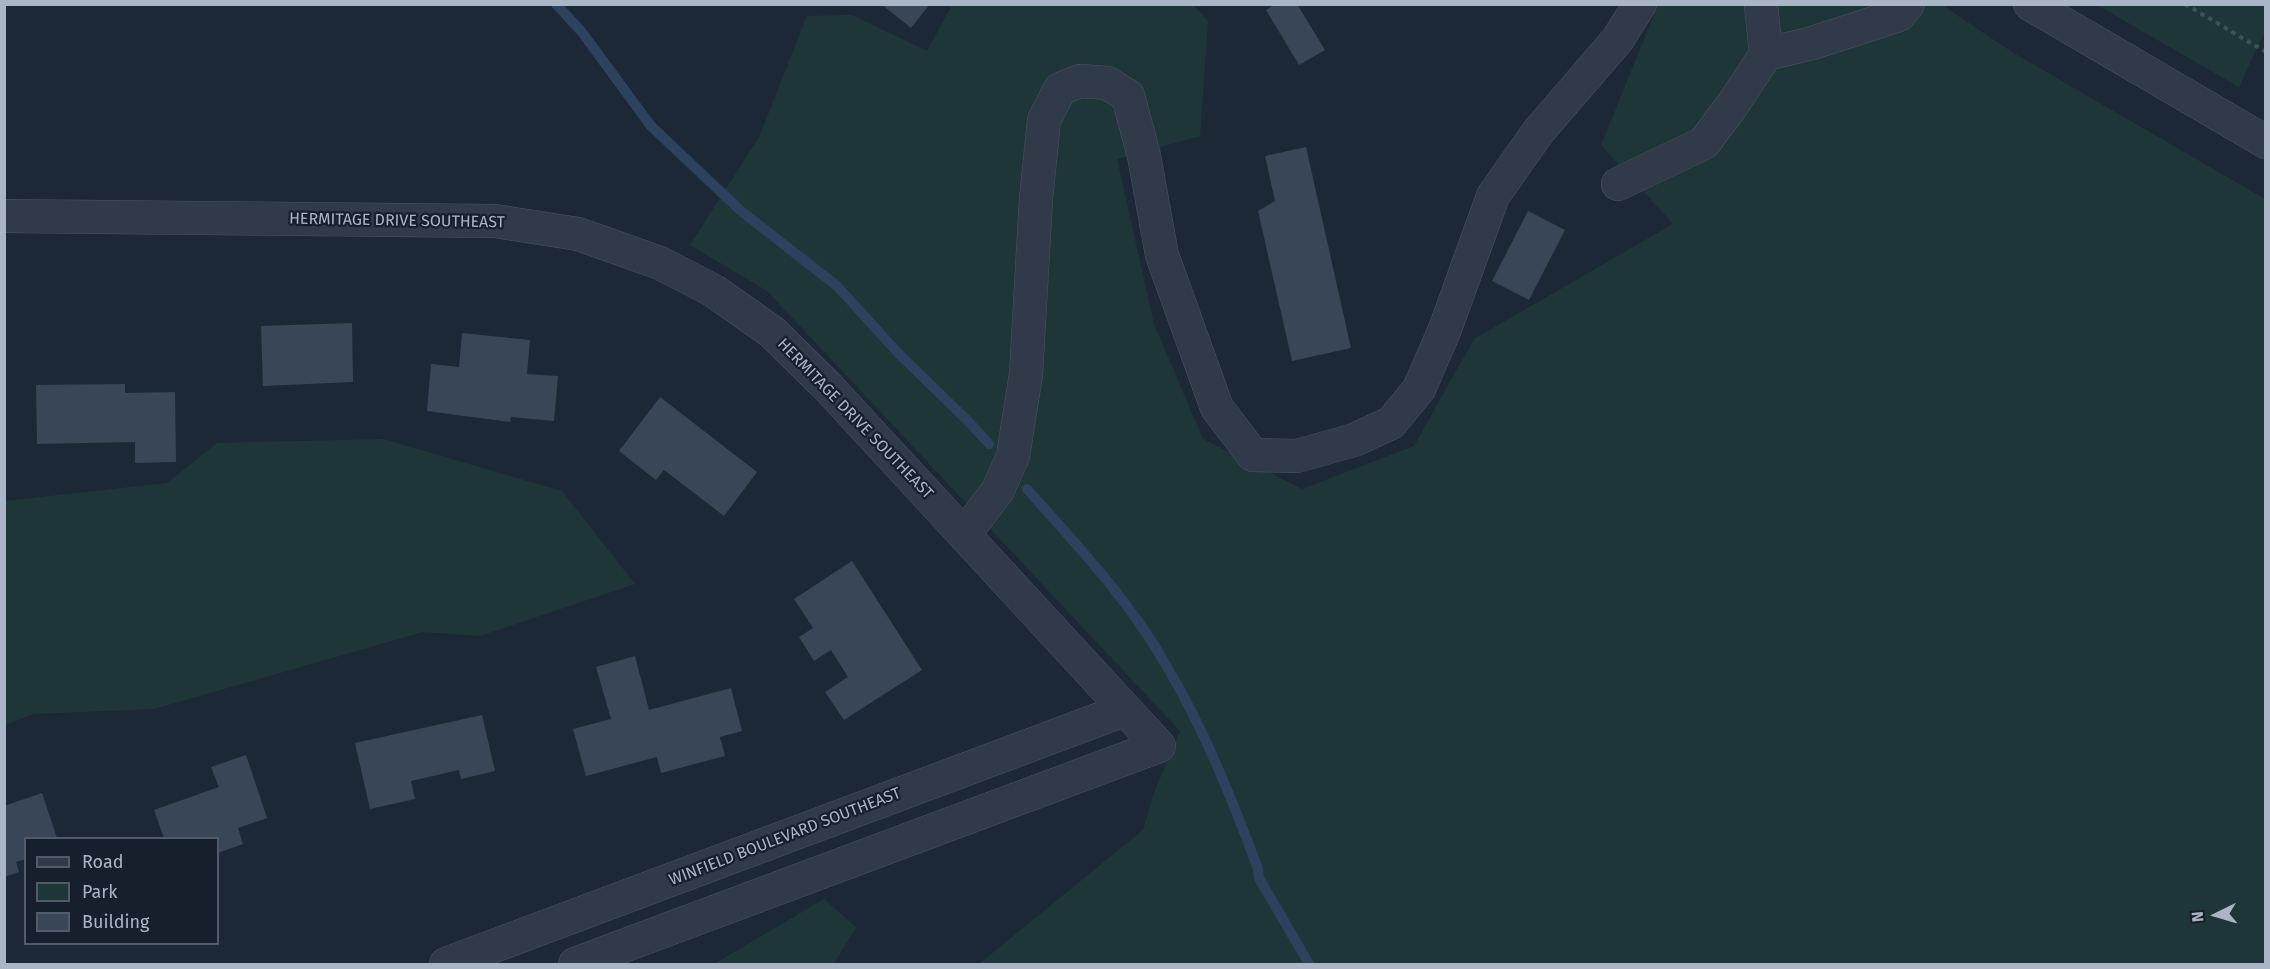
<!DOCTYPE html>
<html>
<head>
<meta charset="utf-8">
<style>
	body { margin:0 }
	#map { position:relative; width:2270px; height:969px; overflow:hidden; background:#1d2837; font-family:"Fira Sans",sans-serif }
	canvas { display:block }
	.frame { position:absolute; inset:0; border:6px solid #aab5c5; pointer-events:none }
	.legend { position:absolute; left:24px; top:837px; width:195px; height:108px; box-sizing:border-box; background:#161f2c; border:2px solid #515b69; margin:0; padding:8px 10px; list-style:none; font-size:18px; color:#aab5c5 }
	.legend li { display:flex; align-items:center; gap:12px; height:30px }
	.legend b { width:30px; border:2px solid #515b69 }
	.north { position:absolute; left:2186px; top:885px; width:60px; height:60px; -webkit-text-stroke:4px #161f2c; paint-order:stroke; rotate:265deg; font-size:16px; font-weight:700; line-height:24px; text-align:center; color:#aab5c5 }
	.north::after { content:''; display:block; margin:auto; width:21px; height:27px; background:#aab5c5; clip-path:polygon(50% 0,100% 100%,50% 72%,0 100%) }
</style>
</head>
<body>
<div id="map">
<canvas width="2270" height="969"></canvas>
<div class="frame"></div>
<ul class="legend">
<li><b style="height:8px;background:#303a48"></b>Road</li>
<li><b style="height:16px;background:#1f3638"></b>Park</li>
<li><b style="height:16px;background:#384658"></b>Building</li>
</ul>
<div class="north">N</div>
</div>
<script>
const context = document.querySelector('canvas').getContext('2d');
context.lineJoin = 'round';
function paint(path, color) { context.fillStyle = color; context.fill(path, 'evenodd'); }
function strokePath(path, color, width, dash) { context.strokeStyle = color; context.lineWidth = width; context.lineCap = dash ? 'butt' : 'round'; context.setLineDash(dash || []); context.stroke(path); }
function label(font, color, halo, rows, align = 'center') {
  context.font = font + ' "Fira Sans",sans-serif'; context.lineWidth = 4.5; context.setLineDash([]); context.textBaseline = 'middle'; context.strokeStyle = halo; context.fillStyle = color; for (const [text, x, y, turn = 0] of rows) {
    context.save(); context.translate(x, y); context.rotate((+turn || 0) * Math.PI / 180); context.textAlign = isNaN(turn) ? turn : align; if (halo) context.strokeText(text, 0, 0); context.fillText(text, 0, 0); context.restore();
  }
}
paint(new Path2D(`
	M952 5H1193L1208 21 1200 136 1117 159 1154 324 1203 439 1302 489 1414 446 1474 339 1673 224 1601 145 1658 5H1942L2012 52 2265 199V964H979L1143 830 1155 790 1180 731 767 291 690 245 759 137 807 16 852 15 927 51Z
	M2097 5H2265V31L2239 87Z
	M383 439 562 491 635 584 480 636 423 632 154 709 34 714 5 725V501L167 483 217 443Z
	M824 899 856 927 834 964H714Z`), '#1f3638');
strokePath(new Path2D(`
	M556 4 581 31 651 126 741 211 837 286 899 354 969 422 989 444
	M1027 489C1077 545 1129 600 1166 665 1204 729 1232 799 1258 869L1259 878 1309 964`), '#2c425e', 10);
paint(new Path2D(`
	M881 4H930L911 28Z
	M1276 4H1297L1325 50 1299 65 1266 10Z
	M1306 147 1351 348 1292 361 1258 211 1275 201 1265 156Z
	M1528 211 1565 230 1529 300 1492 281Z
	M352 323 353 382 263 386 261 326Z
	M462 333 530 340 527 374 558 376 554 421 511 417 510 422 427 411 431 364 459 367Z
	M125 384V393L175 392 176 462 135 463V442L37 444 36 385Z
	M660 397 757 472 724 516 664 470 656 480 619 451Z
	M852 561 922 670 844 720 825 692 848 677 831 650 814 661 799 637 813 628 794 599Z
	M635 656 649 710 731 688 742 731 720 737 725 756 661 773 657 757 586 776 573 729 611 719 596 667Z
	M482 715 495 771 461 779 459 770 411 781 415 799 370 809 355 743Z
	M246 755 267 818 238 828 243 844 218 853V838H164L154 810 219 787 211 767Z
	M42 793 57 838H26V859L16 862 19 872 4 877V806Z`), '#384658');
const minor = new Path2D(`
	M2030 4 2266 142
	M1766 54 1809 44 1899 15 1908 4
	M1618 184 1704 143 1733 104 1766 54 1761 4
	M4 216 495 221 578 234 660 263 714 291 772 332 828 387 1159 746 575 964
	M964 535 998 490 1013 456 1026 374 1036 199 1044 120 1060 89 1080 81 1107 83 1128 96 1144 156 1162 255 1217 408 1253 455 1297 456 1354 440 1391 423 1419 389 1445 329 1493 196 1538 132 1618 39 1640 4
	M446 964 1124 710`);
strokePath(minor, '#4b5563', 34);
strokePath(new Path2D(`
	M2185 4 2266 52`), '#3c5356', 4, [4.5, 4.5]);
strokePath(minor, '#303a48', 33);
label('16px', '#aab5c5', '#161f2c', [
	["HERMITAGE DRIVE SOUTHEAST",397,221,1],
	["HERMITAGE DRIVE SOUTHEAST",855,419,46],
	["WINFIELD BOULEVARD SOUTHEAST",785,837,-21]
]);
</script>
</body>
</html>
